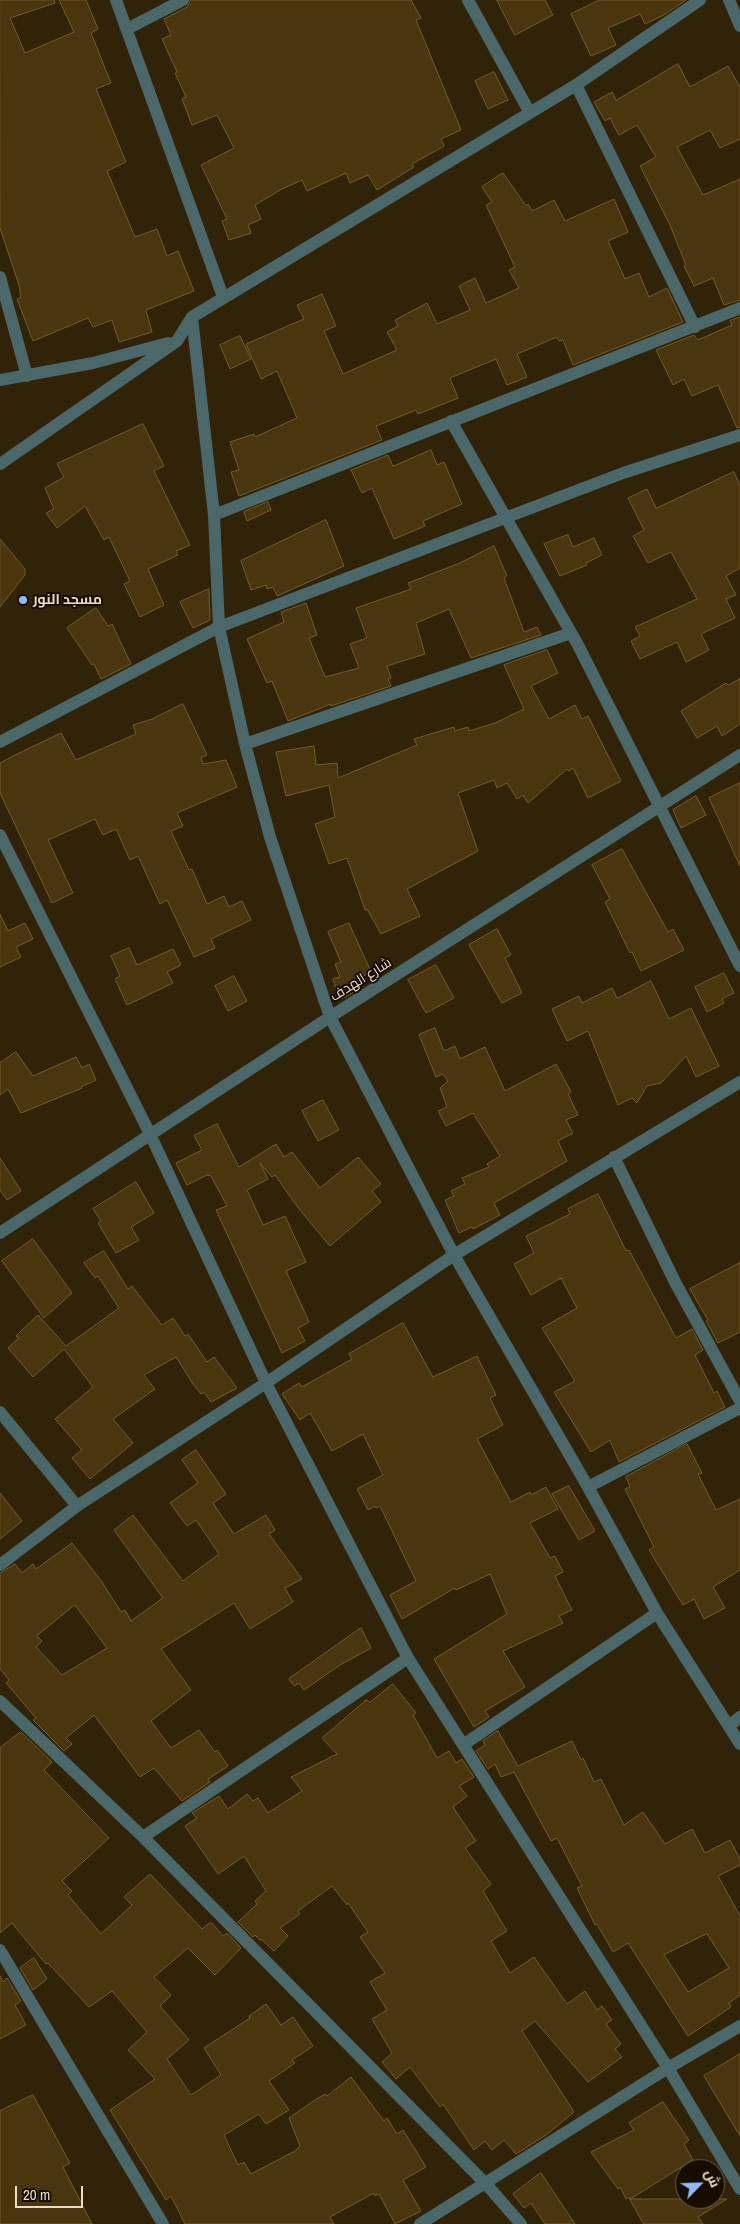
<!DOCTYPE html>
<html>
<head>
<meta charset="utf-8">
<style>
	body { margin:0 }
	#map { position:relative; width:740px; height:2224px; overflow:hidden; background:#302307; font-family:"Archivo Narrow",Cairo,sans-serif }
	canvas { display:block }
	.north { position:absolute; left:675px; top:2159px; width:50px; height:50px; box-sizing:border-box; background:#160c00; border:1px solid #6b5f4d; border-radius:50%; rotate:66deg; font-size:14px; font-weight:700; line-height:20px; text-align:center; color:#eadbc1 }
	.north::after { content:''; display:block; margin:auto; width:18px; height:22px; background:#91b8fd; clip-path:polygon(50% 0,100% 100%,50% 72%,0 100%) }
	.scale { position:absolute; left:15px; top:2186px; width:68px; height:22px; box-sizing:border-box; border:2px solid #eadbc1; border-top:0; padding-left:6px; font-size:15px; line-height:18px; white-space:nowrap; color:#eadbc1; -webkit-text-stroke:4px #160c00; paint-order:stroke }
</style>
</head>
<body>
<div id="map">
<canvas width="740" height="2224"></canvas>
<div class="north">ش</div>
<div class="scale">20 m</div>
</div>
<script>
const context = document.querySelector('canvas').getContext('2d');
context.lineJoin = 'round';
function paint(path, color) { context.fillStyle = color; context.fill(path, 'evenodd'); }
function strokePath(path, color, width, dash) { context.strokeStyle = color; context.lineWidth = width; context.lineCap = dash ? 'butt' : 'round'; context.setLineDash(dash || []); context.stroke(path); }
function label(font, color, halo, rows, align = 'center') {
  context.font = font + ' "Archivo Narrow",Cairo,sans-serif'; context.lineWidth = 4; context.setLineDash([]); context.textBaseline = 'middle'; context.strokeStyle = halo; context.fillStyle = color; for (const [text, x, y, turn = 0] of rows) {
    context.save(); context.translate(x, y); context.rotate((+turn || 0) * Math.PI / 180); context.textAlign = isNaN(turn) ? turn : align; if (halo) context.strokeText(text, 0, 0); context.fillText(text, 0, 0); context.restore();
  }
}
const building = new Path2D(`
	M0 0H54L55 3 10 18 25 53 74 32 59 0H86L98 29 91 33 111 83 96 89 126 162 107 171 135 237 157 229 167 256 178 251 194 291 146 310 152 332 119 342 112 320 93 327 88 318 33 341 17 299 21 298 19 285 0 228Z
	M191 0H411L421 18 416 20 461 130 441 139 444 146 412 164 414 167 377 190 368 175 350 183 346 173 307 191 302 180 282 189 255 205 261 219 248 225 251 233 229 240 222 221 227 219 201 165 234 148 217 115 192 125 182 99 186 97 175 73 177 72 162 39 171 35 164 19 187 7Z
	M497 0H545L553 15 515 35Z
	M600 0H686L664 15 645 24 640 14 608 28 616 45 591 56 571 14Z
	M678 64 690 87 728 66 740 87V139L720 148 710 130 677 147 703 195 740 179V300L724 305 713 278 694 286 684 266 686 265 670 225 640 166 656 157 637 125 619 135 610 118 605 121 594 102 612 92 616 100Z
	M494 72 508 100 488 109 475 81Z
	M503 173 526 206 528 204 532 211 554 200 565 221 614 199 628 232 608 241 625 279 639 273 649 297 667 288 683 322 573 365 563 340 559 341 557 337 517 354 527 377 507 385 496 359 450 378 458 398 418 414 416 410 376 426 382 440 239 496 231 472 239 470 230 442 254 434 255 437 297 418 277 371 261 379 246 344 304 319 297 305 322 294 336 326 324 331 343 374 397 350 387 332 398 326 395 320 427 303 437 324 470 310 459 286 475 278 486 303 519 288 509 270 515 267 486 205 492 202 482 187Z
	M740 317V427L737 428 718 385 692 396 684 379 673 385 656 350 694 335 698 340 732 325 730 321Z
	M240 336 251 359 230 369 220 345Z
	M143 424 164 466 154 471 190 545 176 551 178 555 148 569 164 605 140 617 124 584 130 581 109 537 104 540 85 506 57 528 46 513 54 509 45 488 64 477 57 464Z
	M431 450 437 465 444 462 462 504 423 521 425 526 394 539 372 488 362 493 351 470 388 455 393 466Z
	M734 472 740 486V568L726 576 736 595 726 599 735 618 701 634 709 650 686 662 677 642 640 659 631 641 640 636 635 627 697 599 671 552 648 563 633 536 644 530 628 498 647 489 656 508Z
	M268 502 271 510 247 521 244 512Z
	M326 520 344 566 277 596 273 587 267 589 266 585 251 590 241 561Z
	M568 535 573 547 594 538 602 555 586 563 587 565 560 576 544 544Z
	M0 539 25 569V575L0 607Z
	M494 546 507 576 504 578 524 632 537 627 541 635 471 658 449 609 416 623 425 654 387 666 391 678 388 679 391 686 331 706V704L288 721 272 681 267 683 247 639 284 622 281 612 306 603 317 635 309 638 325 677 359 668 350 644 367 638 356 608 411 589 408 583 460 563Z
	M209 589 210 620 193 628 180 602Z
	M96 608 108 626 112 624 131 664 101 679 94 664 92 665 67 628Z
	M547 650 558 673 531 686 549 719 575 705 582 719 588 716 621 781 588 798 573 768 569 771 567 769 528 803 523 795 517 799 507 783 497 788 494 780 458 793 478 851 407 889 420 916 381 934 367 909 365 910 347 858 329 864 315 824 335 817 329 785 286 796 276 752 314 746 316 765 337 763 338 778 417 745 414 739 454 727 455 731 468 727 469 731 495 723 524 709 504 665Z
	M740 679V724L722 736 717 726 697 738 681 711 726 683 728 685Z
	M183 704 207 755 201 758 203 764 226 760 237 787 177 813 183 826 171 831 189 870 192 869 207 904 224 896 229 907 242 901 251 920 211 939 215 948 194 957 167 900 160 904 138 856 130 860 116 829 103 835 95 819 48 840 73 893 52 903 0 793V763L15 755 61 733 76 760 136 734 133 725 152 719Z
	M740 783V866L709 798Z
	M696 796 706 815 681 828 673 810Z
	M622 849 668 932 673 929 684 950 641 971 632 952 630 953 605 902 610 899 592 865Z
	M0 914 8 931 25 923 33 939 16 947 21 957 0 967Z
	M349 923 371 972 358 979 361 987 346 997 339 999 333 979 340 977 335 964 341 962 328 932Z
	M497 929 511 955 505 958 522 993 502 1003 469 945Z
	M129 948 137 965 173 949 181 965 167 972 173 983 127 1005 115 979 120 976 111 956Z
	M436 965 454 998 426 1013 408 980Z
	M724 973 734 993 722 999 724 1003 707 1012 695 987Z
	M234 976 247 1001 228 1011 215 986Z
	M651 981 669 1019 691 1008 719 1066 696 1077 686 1056 661 1083 647 1086 637 1103 632 1098 618 1105 588 1031 567 1041 552 1009 579 996 582 1003 612 988 617 998Z
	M435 1028 444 1051 455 1046 460 1059 485 1047 505 1091 556 1064 571 1092 568 1094 578 1115 566 1120 573 1133 558 1141 567 1161 494 1203 500 1215 473 1229 472 1227 459 1233 445 1200 454 1196 451 1191 465 1184 462 1178 489 1167 487 1164 500 1156 473 1113 446 1126 438 1111 447 1107 440 1088 448 1081 443 1074 436 1077 419 1035Z
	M16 1052 33 1076 76 1057 82 1068 89 1064 96 1080 81 1087 82 1088 21 1113 8 1089 0 1095V1063Z
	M323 1100 339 1130 318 1141 302 1111Z
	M217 1124 239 1167 276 1144 284 1157 292 1152 320 1188 358 1157 381 1184 372 1191 381 1202 330 1246 299 1209 275 1175 272 1177 260 1163 268 1179 247 1190 263 1225 285 1216 306 1262 286 1271 309 1322 298 1328 305 1341 282 1353 216 1210 227 1206 211 1176 207 1175 187 1185 176 1163 202 1150 194 1136Z
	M0 1158 21 1191 7 1200 0 1190Z
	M136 1182 154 1213 131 1227 139 1240 116 1253 98 1223 101 1221 93 1209Z
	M598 1194 626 1251 629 1250 676 1338 692 1329 703 1350 695 1355 714 1393 717 1391 725 1407 619 1462 610 1440 591 1452 554 1392 575 1381 542 1328 577 1308 561 1278 531 1295 514 1264 534 1253 526 1236 570 1214 568 1209Z
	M33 1239 72 1293 44 1318 2 1261Z
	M104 1251 128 1289 132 1286 162 1325 173 1318 185 1336 188 1334 207 1362 214 1357 237 1388 211 1402 204 1392 201 1394 193 1384 176 1357 144 1375 155 1389 113 1419 133 1443 90 1479 72 1458 82 1450 55 1419 93 1387 64 1349 33 1377 8 1348 19 1338 16 1336 38 1315 66 1346 119 1308 98 1276 95 1278 84 1263Z
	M740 1263V1332L718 1343 706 1321 708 1320 690 1289Z
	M403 1323 433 1377 477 1356 496 1395 490 1398 503 1425 477 1439 511 1502 530 1492 531 1495 546 1487 558 1509 530 1523 550 1558 555 1556 563 1572 555 1576 572 1610 559 1616 563 1623 503 1651 525 1687 485 1711 489 1717 474 1727 434 1659 507 1614 490 1574 456 1590 455 1588 402 1619 390 1595 416 1581 380 1506 376 1508 375 1506 368 1510 357 1489 383 1475 363 1434 332 1451 310 1413 300 1420 282 1394 299 1383 302 1387 352 1359 349 1354Z
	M687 1444 702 1473 698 1474 716 1510 740 1499V1570L713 1587 725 1608 704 1619 694 1599 683 1605 649 1550 654 1547 625 1489 630 1487 626 1477Z
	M196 1450 226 1494 213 1503 234 1534 266 1515 275 1530 269 1534 302 1579 285 1588 293 1602 250 1629 234 1603 161 1649 191 1690 151 1721 171 1748 199 1730 215 1752 217 1750 228 1766 208 1779 210 1782 182 1801 154 1768 140 1777 94 1715 66 1738 72 1744 64 1751 33 1720 36 1718 6 1683 9 1680 0 1669V1573L15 1564 22 1573 33 1564 36 1569 72 1543 102 1582 121 1612 125 1610 131 1621 163 1598 114 1530 133 1515 183 1581 219 1554 196 1520 187 1526 170 1503 198 1483 182 1460ZM75 1605 107 1648 62 1675 36 1647 42 1641 37 1636Z
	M569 1486 595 1531 579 1540 552 1494Z
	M0 1493 22 1521 0 1539Z
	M361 1628 371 1648 340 1665 304 1690 299 1683 294 1686 289 1679Z
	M393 1684 416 1713 413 1715 437 1758 449 1751 456 1763 462 1759 474 1777 459 1786 467 1796 453 1807 476 1841 465 1848 491 1884 483 1891 507 1931 491 1941 510 1973 534 1957 567 2004 585 1991 597 2010 602 2006 612 2020 606 2024 621 2044 615 2049 622 2057 588 2082 535 2021 522 2031 574 2112 546 2135 516 2154 504 2140 492 2150 485 2141 474 2150 443 2104 440 2107 410 2067 396 2079 382 2062 392 2053 372 2019 387 2010 370 1982 385 1973 360 1937 368 1932 348 1903 347 1905 332 1886 298 1911 300 1914 280 1928 288 1936 274 1951 261 1939 260 1940 255 1935 253 1937 238 1922 257 1904 255 1901 266 1891 244 1856 218 1874 185 1826 197 1818 192 1813 219 1796 228 1809 247 1794 253 1801 258 1798 268 1813 302 1791 291 1777 337 1754 322 1738 366 1700 370 1702Z
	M498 1731 518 1766 572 1741 581 1760 583 1758 594 1782 601 1779 624 1825 643 1812 665 1844 692 1829 705 1853 730 1840 740 1859V1865L718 1876 740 1916V1995L729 2003 731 2007 688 2036 628 1943 613 1952 597 1924 595 1925 577 1888 582 1886 557 1838 551 1841 514 1772 501 1777 495 1764 488 1769 476 1751 485 1745 483 1741ZM707 1934 729 1968 688 1992 664 1955Z
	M21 1732 52 1762 44 1770 109 1838 62 1881 72 1891 68 1895 101 1934 132 1905 124 1897 150 1874 202 1929 211 1922 223 1936 227 1933 241 1948 215 1975 188 1948 154 1977 171 1995 160 2006 189 2040 167 2059 191 2095 221 2075 204 2048 250 2018 249 2016 266 2004 281 2025 293 2017 313 2046 292 2060 295 2063 269 2081 289 2110 266 2124 259 2114 224 2135 238 2165 244 2162 251 2174 295 2151 300 2146 289 2118 315 2100 325 2094 327 2096 351 2077 384 2121 387 2118 397 2134 403 2130 426 2167 403 2180 421 2211 395 2224 379 2194 375 2196 374 2193 330 2217 334 2224H185L171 2196 166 2200 110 2110 155 2079 128 2050 147 2032 112 1991 89 2007 48 1963 46 1964 12 1923 0 1933V1748Z
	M34 1958 47 1979 33 1990 20 1968Z
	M0 1976 3 1982 7 1978 21 2001 15 2005 26 2025 0 2039Z
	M740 2054V2136L704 2076Z
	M33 2095 70 2163 63 2167 92 2224H0V2111Z
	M663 2102 689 2140 684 2144 693 2160 630 2199 629 2197 626 2199 620 2187 618 2189 591 2152 634 2130 629 2123Z
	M541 2173 575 2224H545L531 2203 524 2208 513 2194Z
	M630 2199H727L698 2217 703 2224H644Z`);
paint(building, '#49360e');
strokePath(building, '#755b28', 1);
strokePath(new Path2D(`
	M116 0 223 297
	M468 0 530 113
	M729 0 740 26
	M127 29 183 0
	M576 85 695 327
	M0 277 27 376
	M192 317 214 515 219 627 245 744 270 837 330 1017 454 1255 588 1487 657 1613 740 1744
	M0 380 93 363 168 343
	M451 421 578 645 740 966
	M0 464 177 341 192 317 576 85 700 0
	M214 515 740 308
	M0 742 219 627 623 473 740 435
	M245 744 571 633
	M0 835 150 1134 266 1383 408 1658 668 2068 740 2189
	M614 1157 675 1282 740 1401
	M0 1233 330 1017 740 755
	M0 1412 77 1506
	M588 1487 740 1408
	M0 1565 77 1506 266 1383 454 1255 740 1082
	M0 1701 143 1837 486 2184 521 2224
	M729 1726 740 1717
	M463 1745 657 1613
	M143 1837 408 1658
	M0 1950 163 2224
	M420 2224 668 2068 740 2026`), '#4a676a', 12);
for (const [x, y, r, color] of [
	[23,600,5,"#91b8fd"]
]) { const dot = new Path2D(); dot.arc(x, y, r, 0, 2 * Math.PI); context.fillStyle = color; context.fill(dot); strokePath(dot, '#160c00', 2); }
label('bold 14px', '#eadbc1', '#160c00', [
	["مسجد النور",33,600]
], 'left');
label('14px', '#eadbc1', '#160c00', [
	["شارع الهدف",361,980,-32]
]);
</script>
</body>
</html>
